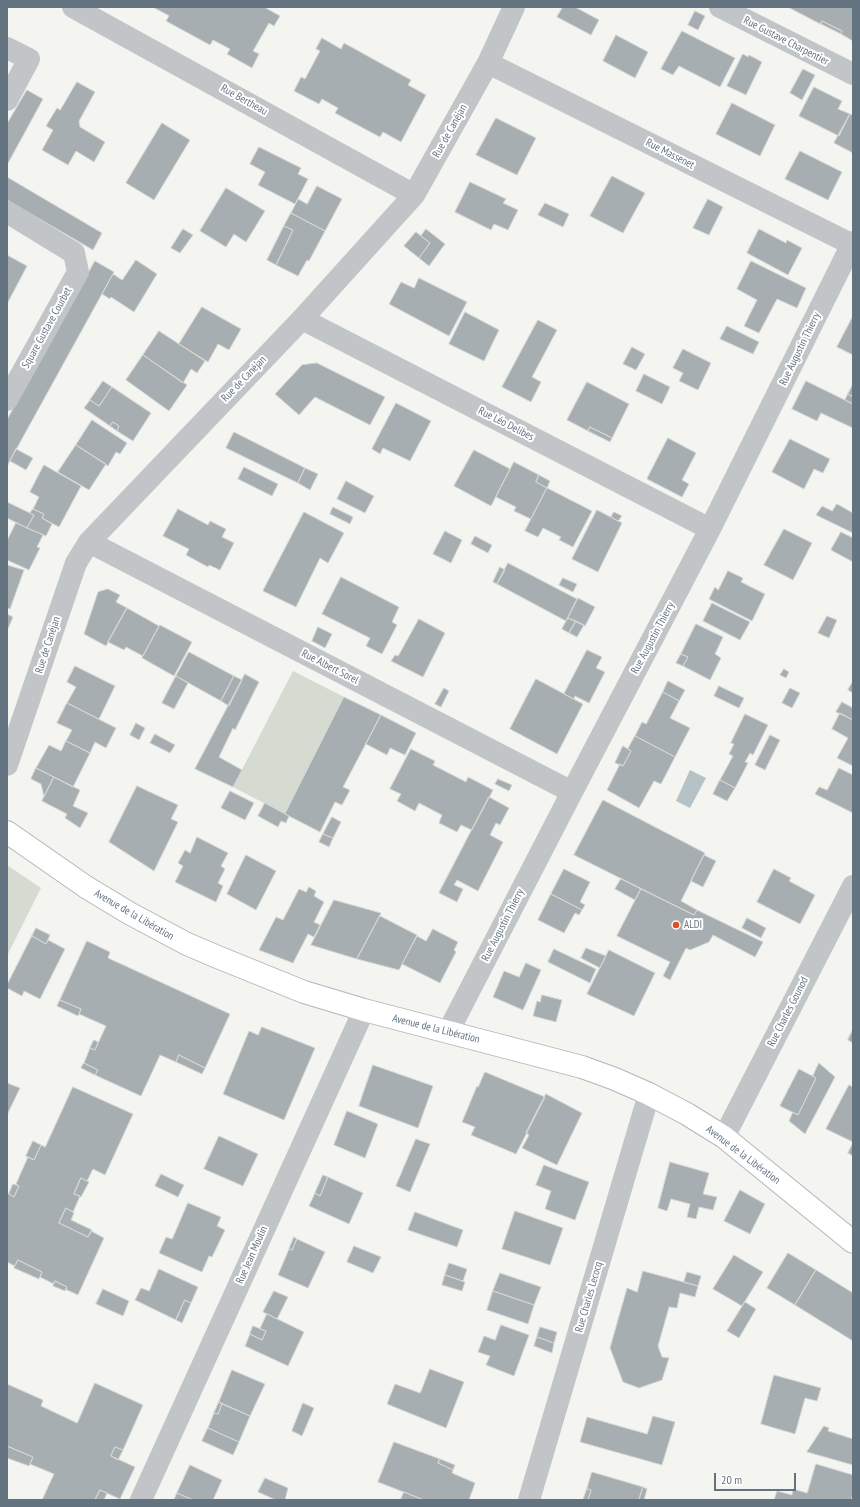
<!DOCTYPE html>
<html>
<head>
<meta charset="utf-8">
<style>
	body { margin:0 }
	#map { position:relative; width:860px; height:1507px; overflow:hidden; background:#f4f4f0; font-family:"PT Sans Narrow",sans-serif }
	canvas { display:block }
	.frame { position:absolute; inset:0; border:8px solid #637480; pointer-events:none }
	.scale { position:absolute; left:714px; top:1473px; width:82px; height:18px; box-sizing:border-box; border:2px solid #637480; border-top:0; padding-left:5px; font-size:12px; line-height:14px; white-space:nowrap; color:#637480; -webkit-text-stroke:3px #fff; paint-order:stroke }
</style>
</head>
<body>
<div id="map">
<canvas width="860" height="1507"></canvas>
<div class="frame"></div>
<div class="scale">20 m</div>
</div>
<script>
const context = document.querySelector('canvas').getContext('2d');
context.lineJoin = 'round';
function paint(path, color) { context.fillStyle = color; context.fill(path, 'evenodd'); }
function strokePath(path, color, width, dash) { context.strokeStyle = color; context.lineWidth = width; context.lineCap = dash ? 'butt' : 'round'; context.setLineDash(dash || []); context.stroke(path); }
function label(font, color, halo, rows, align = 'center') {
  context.font = font + ' "PT Sans Narrow",sans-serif'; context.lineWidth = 4; context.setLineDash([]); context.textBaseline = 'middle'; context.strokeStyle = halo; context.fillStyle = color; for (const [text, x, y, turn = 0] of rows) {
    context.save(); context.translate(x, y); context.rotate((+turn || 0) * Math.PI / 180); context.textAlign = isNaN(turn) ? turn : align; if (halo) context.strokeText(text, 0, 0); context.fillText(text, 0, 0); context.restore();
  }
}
paint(new Path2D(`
	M293 671 344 697 285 814 233 787Z
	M7 865 41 888 7 956Z`), '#d5dbd1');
paint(new Path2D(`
	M690 770 706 778 690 808 676 801Z`), '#b6c2c6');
const building = new Path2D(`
	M153 7H264L280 16 274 26 269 23 253 51 259 54 252 68 227 54 230 49 213 40 210 45 166 21 169 16Z
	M563 7H575L599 20 591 35 557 17Z
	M788 7H853V41L841 34 842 31 822 21 821 24Z
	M695 11 705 16 698 30 688 25Z
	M822 21 842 31 841 34 821 24Z
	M682 31 735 58 720 87 679 66 673 75 661 69Z
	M616 35 648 52 635 78 603 61Z
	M322 38 341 49 344 43 411 80 408 85 426 95 401 142 383 132 380 137 335 113 338 108 322 99 319 104 294 91 301 77 305 79 320 51 316 49Z
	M743 54 748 57 749 55 762 62 746 95 727 86Z
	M803 69 815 75 802 100 790 93Z
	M77 82 95 92 79 121 80 127 105 142 94 162 76 151 68 165 42 150 53 130 46 126 57 108 60 110Z
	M814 87 842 101 838 109 850 114 839 136 799 116Z
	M27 90 43 99 7 165V124Z
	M732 103 775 125 760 156 716 134Z
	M850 114 853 115V153L834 143Z
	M496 118 536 138 517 175 476 155Z
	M162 123 190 140 154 200 126 183Z
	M259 147 301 168 298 174 308 179 295 204 258 185 265 172 250 164Z
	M800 151 842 172 828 200 785 179Z
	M612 176 645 193 623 233 590 216Z
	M7 177 102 233 93 250 7 200Z
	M470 182 506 199 503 203 518 210 508 230 494 224 491 230 455 212Z
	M317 186 342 199 325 231 291 213 298 199 307 204Z
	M226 188 265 211 246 242 234 234 226 247 200 231Z
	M708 199 723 207 709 235 693 228Z
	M545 203 569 214 563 227 538 215Z
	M291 213 325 231 309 261 307 260 298 276 276 265 293 230 284 226Z
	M284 226 293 230 276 265 267 260Z
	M183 229 193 235 180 253 171 248Z
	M426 229 445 244 429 266 419 258 430 243 421 236Z
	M759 229 786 243 787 240 802 248 788 275 747 253Z
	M416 232 430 243 419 258 404 246Z
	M7 255 27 266 7 304Z
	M136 260 157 274 134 312 111 297 110 299 102 294 113 274 122 280Z
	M95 261 114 272 7 466V420Z
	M751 261 806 288 797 308 777 299 759 333 744 326 757 300 737 289Z
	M419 278 467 302 449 336 389 304 401 282 414 288Z
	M202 307 241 329 229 350 218 344 208 362 179 344Z
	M465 312 499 330 484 361 449 344Z
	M853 316V355L837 347Z
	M538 320 557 330 532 377 541 382 531 402 502 387Z
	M727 326 759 342 753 354 720 339Z
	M159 331 205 361 197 373 191 369 183 383 143 355Z
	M632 347 645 354 636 370 623 364Z
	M683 349 711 363 698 390 679 381 683 373 673 368Z
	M143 355 187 385 169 411 126 380Z
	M317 363 385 397 370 425 315 397 299 415 275 394 302 365Z
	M644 374 670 387 662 404 636 391Z
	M103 381 112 387 99 406 90 400Z
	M806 381 853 404V428L821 413 817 421 792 409Z
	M587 382 629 404 612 438 590 427 588 431 567 420Z
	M853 384V397L848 394Z
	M112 387 151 413 133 441 117 431 119 426 113 422 110 426 84 408 90 400 99 406Z
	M848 394 853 397V404L845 400Z
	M396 403 431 421 410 461 383 448 380 454 372 449Z
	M92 420 127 443 120 454 116 452 108 466 76 445Z
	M113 422 119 426 117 431 110 426Z
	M590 427 612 438 610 442 588 431Z
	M234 432 305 468 298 483 226 448Z
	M668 438 696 453 682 480 689 484 682 497 647 479Z
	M790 439 830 459 823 473 814 469 804 489 772 472Z
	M76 445 106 464 89 490 58 472Z
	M16 449 33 458 26 470 10 461Z
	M474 450 510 469 491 506 454 486Z
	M514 462 539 475 536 482 547 488 531 519 514 511 516 507 496 497Z
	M44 465 81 486 59 527 42 518 44 514 33 509 39 497 30 492Z
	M244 467 278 484 272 496 238 479Z
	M305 468 318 474 310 490 298 483Z
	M539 475 550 481 547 488 536 482Z
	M346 481 374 496 365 513 337 499Z
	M547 488 592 511 573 547 559 540 561 537 543 528 538 537 525 531Z
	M7 502 34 515 27 528 7 518Z
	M837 504 853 513V533L816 515 822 506 832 511Z
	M333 507 353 517 350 524 330 514Z
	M33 509 44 514 42 518 52 524 46 536 27 528 34 515 30 513Z
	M178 509 208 525 210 521 226 529 222 537 234 543 220 570 209 565 208 567 186 555 189 549 163 536Z
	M597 510 622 523 598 572 572 559Z
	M304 512 344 533 328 563 320 558 296 607 263 591Z
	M614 512 622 516 618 521 611 517Z
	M16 523 43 535 37 547 40 548 29 570 7 560V541Z
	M784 529 812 543 793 580 764 565Z
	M445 531 462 540 451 563 433 554Z
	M841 532 853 538V562L831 550Z
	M475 536 492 545 488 553 471 544Z
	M508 563 577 599 566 621 497 584Z
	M7 565 24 570 10 609 7 608Z
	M500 567 505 570 497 584 493 582Z
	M728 571 743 578 741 582 765 594 752 621 709 599 715 587 718 590Z
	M341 577 399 607 392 622 397 625 382 654 366 646 370 638 322 614Z
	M563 578 577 584 573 592 559 585Z
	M108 589 120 595 116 602 127 608 106 646 84 634 98 592Z
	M578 598 595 607 585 626 568 618Z
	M712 603 750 622 740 640 703 621Z
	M127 608 159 626 143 656 126 647 124 650 108 642Z
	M7 614 13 617 7 631Z
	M827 616 837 620 829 638 818 633Z
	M568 618 576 621 569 633 562 629Z
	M419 619 445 633 423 677 391 661 395 655 398 656Z
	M576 621 584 625 577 637 569 633Z
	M696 624 723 637 715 654 721 658 710 680 683 666 688 657 681 654Z
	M160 625 192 642 174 676 142 658Z
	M318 627 332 634 325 648 312 641Z
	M587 650 602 657 596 668 605 672 589 703 575 696 574 699 564 694Z
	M189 652 234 676 221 701 176 676Z
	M681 654 688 657 683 666 676 663Z
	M75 666 115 686 99 719 67 703 76 687 67 682Z
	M784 669 789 672 786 678 780 675Z
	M245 674 259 682 235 730 233 728 219 757 242 770 233 787 195 769Z
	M176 676 188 683 174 709 162 703Z
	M234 676 242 680 229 706 221 701Z
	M536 679 583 704 557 754 510 729Z
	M668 681 685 690 679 701 663 692Z
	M853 681V693L848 690Z
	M719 686 744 698 739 708 714 696Z
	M444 688 449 691 441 707 435 704Z
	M790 688 800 693 792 708 782 703Z
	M663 692 679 701 670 718 690 728 675 757 635 736 642 722 646 724Z
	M344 697 381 715 343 787 350 790 342 805 335 802 320 832 285 814Z
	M842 702 853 708V720L836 712Z
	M67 703 116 728 106 748 95 742 90 753 66 741 72 730 57 723Z
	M840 713 853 720V766L837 758 848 738 832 729Z
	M745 714 768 725 753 755 750 753 745 762 748 763 735 788 720 780 733 756 729 754 734 744 731 743Z
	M381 715 416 733 405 755 390 748 387 755 366 744Z
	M136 723 145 728 139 740 130 735Z
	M155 734 175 745 170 753 150 743Z
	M770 735 780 740 765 770 755 765Z
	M635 736 675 757 661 784 654 781 639 808 607 790 620 764 623 766 631 751 628 749Z
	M66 741 90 753 73 787 36 768 49 745 61 751Z
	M623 746 631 751 623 766 615 763Z
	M411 749 435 761 433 765 466 782 468 777 493 790 472 830 461 825 457 832 439 823 442 815 419 803 415 811 397 801 401 794 390 789Z
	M36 768 54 777 44 797 41 784 31 779Z
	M839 768 853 775V813L815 794 819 787 827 790Z
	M54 777 80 790 73 806 88 813 80 828 65 818 67 814 42 801Z
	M498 779 512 785 509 791 495 784Z
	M720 780 735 788 727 801 713 794Z
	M137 786 178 805 171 819 178 822 154 871 109 842Z
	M230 791 254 803 245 820 221 808Z
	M489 797 509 808 500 825 496 823 490 835 503 842 478 891 457 880 454 885 463 889 457 902 439 893Z
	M603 800 705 853 681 901 697 910 694 915 574 855Z
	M265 803 289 816 286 823 281 821 278 827 258 816Z
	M332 817 341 822 333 838 323 834Z
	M323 834 333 838 329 847 319 842Z
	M197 837 228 853 221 866 225 869 218 883 223 886 216 902 175 882 183 866 178 863 185 850 190 853Z
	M246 855 276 871 256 910 227 894Z
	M704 855 716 861 703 887 691 881Z
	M564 869 590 882 580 902 585 905 582 910 551 894Z
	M774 869 791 878 789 881 815 895 800 924 757 902Z
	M621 879 641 889 635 900 615 889Z
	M309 887 316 891 314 896 324 902 314 922 320 925 314 937 308 934 293 963 259 950 276 917 283 920 299 889 306 892Z
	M641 889 694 915 697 910 763 942 755 957 713 935 709 942 690 950 686 948 670 980 663 976 670 962 617 936Z
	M551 894 582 910 579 915 575 913 564 933 538 920Z
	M334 900 381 913 357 959 311 945Z
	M380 916 417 935 399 970 357 959Z
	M747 918 766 928 761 938 742 928Z
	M36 928 50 935 46 944 32 936Z
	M433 929 458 942 454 950 456 952 440 983 402 964 417 936 426 941Z
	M32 936 46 944 48 940 65 949 40 999 24 991 22 996 7 988V985Z
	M87 941 110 952 108 958 230 1014 205 1068 179 1055 176 1062 160 1055 141 1096 95 1075 98 1070 84 1063 90 1048 95 1050 106 1026 79 1014 81 1009 60 1000Z
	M586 948 606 956 600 968 581 958Z
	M554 949 596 969 590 983 548 962Z
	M609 950 655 973 634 1016 587 994Z
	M526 963 541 970 523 1010 493 997 504 971 519 977Z
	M542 995 562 1000 556 1022 533 1016 537 1001 540 1002Z
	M60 1000 81 1009 78 1016 57 1006Z
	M262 1027 315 1048 284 1120 223 1094 249 1031 258 1035Z
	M853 1029V1043L848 1040Z
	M94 1040 98 1042 95 1050 90 1048Z
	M179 1055 205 1068 202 1074 176 1062Z
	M84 1063 98 1070 95 1075 81 1068Z
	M819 1063 835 1077 805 1134 789 1121 793 1112 798 1115 816 1078 813 1076Z
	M373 1065 433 1086 418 1128 359 1106Z
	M799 1069 816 1078 798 1115 780 1106Z
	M485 1072 545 1097 516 1154 471 1135 475 1127 462 1122 477 1086 478 1087Z
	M7 1083 20 1088 7 1115Z
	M849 1085 853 1087V1142L826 1129Z
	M73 1087 133 1114 105 1175 93 1169 87 1181 81 1178 74 1194 80 1196 73 1212 66 1208 59 1223 88 1237 91 1231 104 1238 78 1295 65 1289 67 1287 55 1281 54 1284 40 1277 42 1272 18 1260 15 1266 7 1262V1193L14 1197 19 1186 16 1184 28 1157 34 1160 41 1145 45 1147Z
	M546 1094 582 1113 557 1165 522 1148 529 1135 526 1133Z
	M347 1111 378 1124 365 1158 334 1145Z
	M219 1136 258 1154 243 1186 204 1169Z
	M416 1139 430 1144 410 1192 396 1186Z
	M33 1141 41 1145 34 1160 26 1156Z
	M853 1143V1156L848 1153Z
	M670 1162 709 1173 703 1194 717 1197 713 1210 699 1207 696 1219 687 1217 690 1204 671 1199 667 1211 658 1208Z
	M544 1165 589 1182 575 1220 545 1209 551 1191 536 1185Z
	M161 1174 184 1185 178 1197 155 1186Z
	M323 1175 328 1177 320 1196 315 1193Z
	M328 1177 363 1193 349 1224 309 1206 315 1193 320 1196Z
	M81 1178 89 1182 81 1197 74 1194Z
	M13 1184 19 1186 14 1197 9 1194Z
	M740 1190 765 1204 750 1234 724 1221Z
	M188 1203 221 1217 217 1226 225 1230 212 1257 209 1256 202 1272 159 1253 166 1237 172 1239Z
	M66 1208 74 1213 71 1220 92 1230 88 1237 59 1223Z
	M515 1211 563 1228 550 1265 502 1249Z
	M415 1212 463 1230 457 1247 408 1230Z
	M294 1237 297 1239 292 1250 289 1249Z
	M297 1239 325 1252 308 1288 278 1275 289 1249 292 1250Z
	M354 1246 381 1257 373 1273 347 1262Z
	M788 1253 816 1270 795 1305 767 1288Z
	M734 1255 763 1272 742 1306 713 1289Z
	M18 1260 42 1272 39 1279 14 1268Z
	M449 1263 467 1269 463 1281 445 1275Z
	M159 1269 198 1287 191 1303 185 1300 176 1320 135 1300 141 1288 149 1291Z
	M816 1270 853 1293V1341L795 1305Z
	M643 1271 698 1286 695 1297 680 1293 677 1308 669 1307 658 1346 662 1357 669 1358 662 1380 639 1388 623 1382 610 1348 627 1288 637 1292Z
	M687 1272 701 1276 698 1286 684 1282Z
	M500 1273 541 1287 534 1305 493 1291Z
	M445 1275 465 1282 462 1291 442 1285Z
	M55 1281 67 1287 65 1291 53 1286Z
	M103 1289 129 1301 123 1316 96 1304Z
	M274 1291 288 1297 277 1319 263 1312Z
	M493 1291 534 1305 528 1324 487 1310Z
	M185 1300 191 1303 182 1323 176 1320Z
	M745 1302 756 1309 739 1338 727 1331Z
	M267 1314 304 1332 288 1366 245 1346 250 1334 262 1340 266 1331 260 1329Z
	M501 1325 529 1335 514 1376 486 1365 490 1356 478 1352 484 1336 495 1340Z
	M253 1326 266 1331 262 1340 250 1334Z
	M540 1327 557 1332 554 1343 537 1337Z
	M537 1337 554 1343 552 1353 534 1346Z
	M430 1369 464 1382 446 1428 387 1404 395 1384 420 1393Z
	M232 1370 265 1384 250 1416 219 1402Z
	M774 1375 821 1388 817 1401 805 1398 795 1434 761 1424Z
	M95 1383 143 1405 123 1450 115 1447 111 1456 135 1467 120 1499 100 1490 95 1500H42L54 1474 30 1464 33 1457 7 1446V1384L43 1400 41 1406 77 1423Z
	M219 1402 222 1404 218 1414 214 1413Z
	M303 1403 314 1408 302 1436 292 1431Z
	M222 1404 250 1416 239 1442 208 1428 214 1413 218 1414Z
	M653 1416 675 1422 662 1465 580 1442 587 1417 647 1434Z
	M824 1426 829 1428 828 1431 853 1439V1465L807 1452Z
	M208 1428 239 1442 233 1455 202 1441Z
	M394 1442 440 1459 438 1463 453 1470 452 1473 475 1483 469 1500H424L378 1482Z
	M7 1446 33 1457 29 1466 7 1458Z
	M115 1447 123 1450 118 1460 111 1456Z
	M440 1459 455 1465 453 1470 438 1463Z
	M816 1464 853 1475V1494L851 1500H774L777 1491 792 1495 793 1489 807 1493Z
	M190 1465 222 1480 213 1500H193L177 1493Z
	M592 1472 643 1487 639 1500H588L591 1490 587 1489Z
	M265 1478 288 1488 285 1500H276L258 1492Z
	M643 1487 647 1489 644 1500H639Z
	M587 1489 591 1490 588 1500H583Z
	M100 1490 107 1493 104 1500H95Z
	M404 1492 424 1500H405L401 1499Z
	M177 1493 193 1500H174Z`);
paint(building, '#a6aeb2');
strokePath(building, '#d5d5d3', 1);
const secondary = new Path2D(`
	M7 832 86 887 129 913 187 944 220 958 304 992 364 1010 582 1067 615 1079 649 1094 687 1114 724 1137 853 1242`);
strokePath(secondary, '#b1b7ba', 24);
strokePath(new Path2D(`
	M73 7 414 195
	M720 7 853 74
	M7 48 29 59 7 100
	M488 63 853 245
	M7 212 74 253 78 272 7 400
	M302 319 710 529
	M89 542 572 792
	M7 765 76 563 89 542 302 319 414 195 488 63 514 7
	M448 1032 572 792 710 529 853 242
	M724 1137 853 886
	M141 1500 364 1010
	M529 1500 649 1094`), '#c1c5c8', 22);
strokePath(secondary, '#fff', 22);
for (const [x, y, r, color] of [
	[676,925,4,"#e04c23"]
]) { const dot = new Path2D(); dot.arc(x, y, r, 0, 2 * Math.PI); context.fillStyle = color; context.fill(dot); strokePath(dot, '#fff', 1.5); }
label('11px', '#637480', '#fff', [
	["Rue Gustave Charpentier",786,41,27],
	["Rue Bertheau",244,100,29],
	["Rue de Canéjan",450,131,-61],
	["Rue Massenet",670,154,27],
	["Square Gustave Courbet",47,328,-61],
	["Rue Augustin Thierry",800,349,-64],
	["Rue de Canéjan",244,379,-46],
	["Rue Léo Delibes",506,424,27],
	["Rue Augustin Thierry",653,638,-62],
	["Rue de Canéjan",48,645,-72],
	["Rue Albert Sorel",330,667,27],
	["Avenue de la Libération",134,915,30],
	["Rue Augustin Thierry",503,925,-63],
	["Rue Charles Gounod",788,1012,-63],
	["Avenue de la Libération",436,1029,14],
	["Avenue de la Libération",743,1155,37],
	["Rue Jean Moulin",252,1255,-66],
	["Rue Charles Lecocq",589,1297,-74]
]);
label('11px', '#637480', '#fff', [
	["ALDI",684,925]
], 'left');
</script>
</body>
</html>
